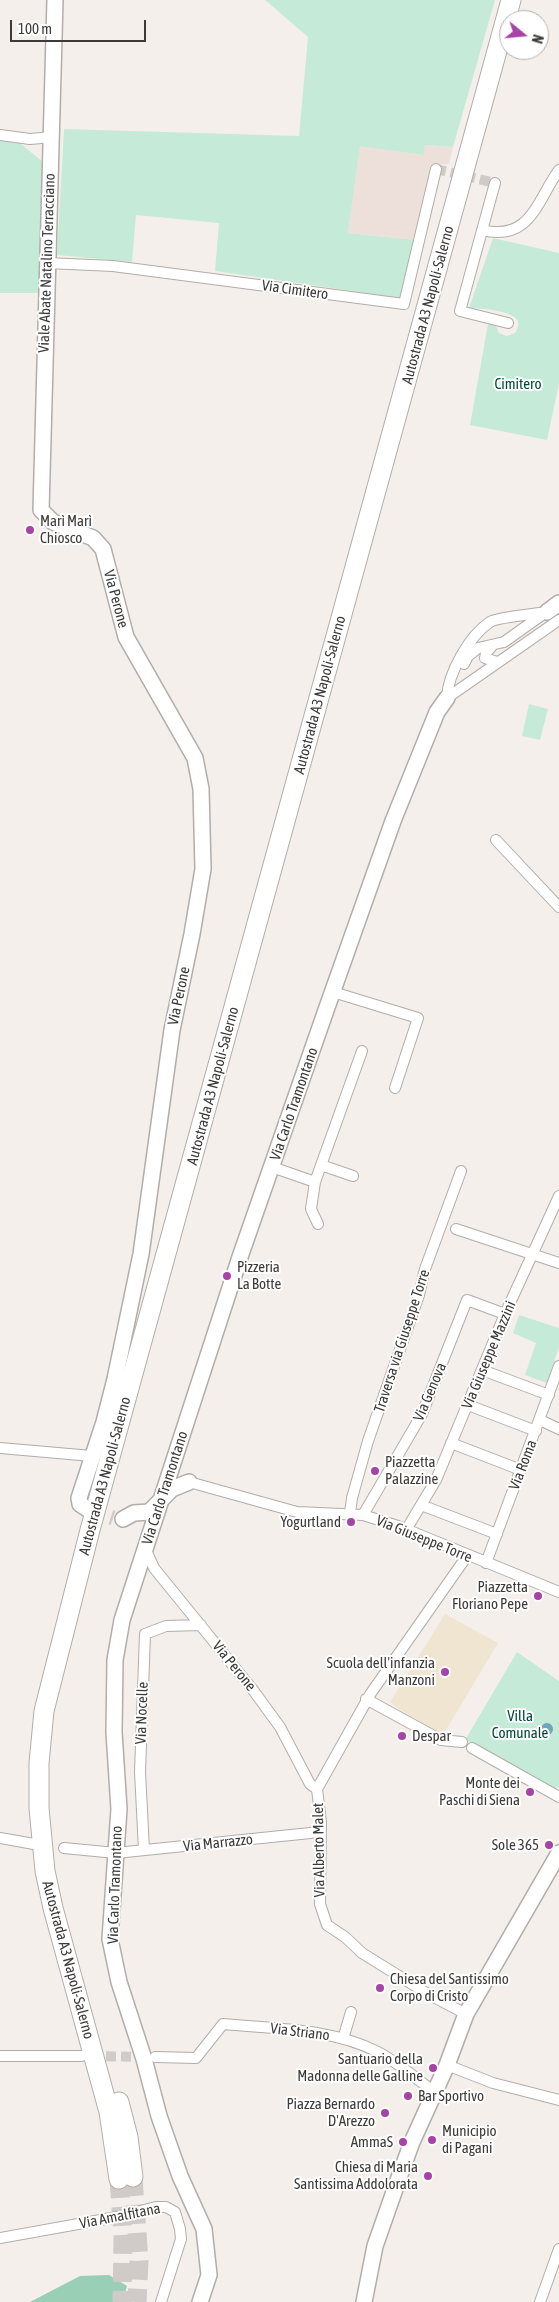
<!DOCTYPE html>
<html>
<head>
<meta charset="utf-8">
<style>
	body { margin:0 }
	#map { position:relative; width:559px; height:2302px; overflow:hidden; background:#f5efec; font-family:"Asap Condensed",sans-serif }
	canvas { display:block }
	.north { position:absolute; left:499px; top:10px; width:50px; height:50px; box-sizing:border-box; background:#fff; border:1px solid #b1b1b0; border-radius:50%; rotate:107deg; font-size:14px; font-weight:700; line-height:20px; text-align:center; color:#3d3b3a }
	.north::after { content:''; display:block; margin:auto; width:18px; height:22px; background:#a742a6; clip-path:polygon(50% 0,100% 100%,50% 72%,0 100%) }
	.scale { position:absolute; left:10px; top:20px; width:136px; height:22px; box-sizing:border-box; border:2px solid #3d3b3a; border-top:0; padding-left:6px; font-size:15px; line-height:18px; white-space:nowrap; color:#3d3b3a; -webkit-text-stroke:4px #fff; paint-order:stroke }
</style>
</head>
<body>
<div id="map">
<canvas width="559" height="2302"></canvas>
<div class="north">N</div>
<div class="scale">100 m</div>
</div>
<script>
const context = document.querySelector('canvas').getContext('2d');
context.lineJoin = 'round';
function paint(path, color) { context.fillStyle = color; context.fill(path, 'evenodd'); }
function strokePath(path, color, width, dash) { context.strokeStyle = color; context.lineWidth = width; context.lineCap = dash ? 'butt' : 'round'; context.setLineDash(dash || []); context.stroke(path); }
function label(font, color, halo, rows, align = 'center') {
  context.font = font + ' "Asap Condensed",sans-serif'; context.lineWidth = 4; context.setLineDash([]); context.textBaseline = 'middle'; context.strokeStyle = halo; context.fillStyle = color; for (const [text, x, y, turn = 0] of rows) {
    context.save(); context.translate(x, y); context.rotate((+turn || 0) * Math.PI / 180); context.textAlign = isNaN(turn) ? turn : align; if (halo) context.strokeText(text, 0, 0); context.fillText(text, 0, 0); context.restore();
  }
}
paint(new Path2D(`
	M360 145 422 155 425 145 453 147 449 164 432 165 415 240 348 233Z`), '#ede0da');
paint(new Path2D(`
	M445 1614 498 1643 443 1735 397 1708 390 1702Z`), '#f0e5d0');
paint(new Path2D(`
	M265 0H495L453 147 425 145 423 155 360 146 348 233 415 240 400 298 215 271 219 223 136 215 132 262 57 255 64 129 299 136 308 37Z
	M0 139 21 144 43 162 41 293H0Z
	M493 238 559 253V384L547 440 470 425 488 324 496 326 499 333 507 336 515 333C532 310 482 309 469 308Z
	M529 704 548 709 540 740 522 736Z
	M519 1315 559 1328V1347L547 1383 525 1375 536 1343 513 1333Z
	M517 1652 559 1681V1788L556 1787 554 1790 465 1740Z`), '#c6ead8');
paint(new Path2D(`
	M109 2275 127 2286 122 2302H30L80 2276Z`), '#99cfb5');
paint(new Path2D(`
	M541 1729a6 6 0 1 1 12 0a6 6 0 1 1-12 0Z`), '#6ea6bd');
strokePath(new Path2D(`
	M436 169 495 183
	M91 2056 149 2057`), '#d0cbc8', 10, [10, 5]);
strokePath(new Path2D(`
	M89 1510 113 1518`), '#d0cbc8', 15, [15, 8]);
strokePath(new Path2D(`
	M133 2177 139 2261 137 2302
	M119 2179 123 2237 122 2302`), '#d0cbc8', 19, [19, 9]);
const street = new Path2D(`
	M0 135 30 139 52 137
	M495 183 460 311 508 323
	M482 230C531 242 537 200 559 170
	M47 263 113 266 404 304 436 169
	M493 645 486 653 485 658 497 662
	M464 664 468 656 478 648 504 642 542 615
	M447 698C448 673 469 636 490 622 497 617 536 614 547 612
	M447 698 559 620
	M496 840 559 907
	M333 992 418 1018 395 1088
	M321 1165 353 1176
	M272 1167 315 1182
	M318 1224 311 1209 315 1182 362 1051
	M456 1229 559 1263
	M482 1370 549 1395
	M468 1405 536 1431
	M540 1420 559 1429
	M451 1443 521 1470
	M0 1448 92 1456
	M189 1482 297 1512 363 1515 398 1526 559 1592
	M421 1505 497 1534
	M350 1513 352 1498 368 1441 419 1295 425 1269 461 1171
	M363 1515 422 1414 467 1300 505 1314
	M406 1530 436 1480 505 1314 559 1196
	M145 1548 154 1568 253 1690 280 1727 310 1784 317 1789
	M486 1563 559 1366
	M366 1699 441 1740 462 1742
	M472 1748 559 1797
	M317 1789 321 1822 320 1904 327 1925 345 1937 362 1953 428 1994 466 2014
	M317 1789 371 1693 467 1556
	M0 1838 34 1844
	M64 1848 116 1853 320 1832
	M144 1850 140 1772 145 1634 166 1626 201 1625
	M343 2039 351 2012
	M0 2056H82
	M155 2057 196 2058 223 2024C275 2029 331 2028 378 2052 399 2063 416 2079 435 2092
	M447 2065 493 2083 559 2100
	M0 2238 117 2217 156 2207H166L175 2212 180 2229 181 2239 161 2302
	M540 2302 559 2249`);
const secondary = new Path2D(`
	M55 0 41 510 53 522 93 538 103 549 126 637 195 758 201 789 203 869 192 934 172 1030 141 1254 115 1379 104 1422 79 1498 80 1504 89 1510
	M547 612 559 603
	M123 1519 134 1513 149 1512 172 1489 189 1482
	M200 2302 209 2275 204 2229 180 2176 159 2116 144 2059 119 1982 110 1939 119 1809 114 1732 115 1660 122 1620 240 1257 325 1013 393 821 437 712 447 698
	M364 2302 375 2246 401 2172 412 2142 447 2065 466 2014 559 1853`);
const highway = new Path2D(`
	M119 2102 128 2137 133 2177
	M119 2179 109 2112 53 1908 45 1871 39 1808V1763L44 1711 90 1530 511 0`);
strokePath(street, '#b2adaa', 12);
strokePath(secondary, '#b2adaa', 18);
strokePath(highway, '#b2adaa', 21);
strokePath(street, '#fff', 10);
strokePath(secondary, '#fff', 15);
strokePath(highway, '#fff', 19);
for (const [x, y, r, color] of [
	[30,530,5,"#a742a6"],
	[227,1276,5,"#a742a6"],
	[375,1471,5,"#a742a6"],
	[351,1522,5,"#a742a6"],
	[538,1596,5,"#a742a6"],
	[445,1672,5,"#a742a6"],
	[402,1736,5,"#a742a6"],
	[530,1792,5,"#a742a6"],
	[549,1845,5,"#a742a6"],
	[380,1988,5,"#a742a6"],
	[433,2068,5,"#a742a6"],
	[408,2096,5,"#a742a6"],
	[385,2113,5,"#a742a6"],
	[432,2140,5,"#a742a6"],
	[403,2142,5,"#a742a6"],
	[428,2176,5,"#a742a6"]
]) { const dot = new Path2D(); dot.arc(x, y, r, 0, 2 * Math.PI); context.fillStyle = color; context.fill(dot); strokePath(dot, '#fff', 2); }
label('15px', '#3d3b3a', '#fff', [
	["Viale Abate Natalino Terracciano",47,263,-88],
	["Via Cimitero",295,290,8],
	["Autostrada A3 Napoli-Salerno",428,305,-75],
	["Via Perone",116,599,75],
	["Autostrada A3 Napoli-Salerno",320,695,-75],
	["Via Perone",179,996,-78],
	["Autostrada A3 Napoli-Salerno",213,1086,-75],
	["Via Carlo Tramontano",294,1104,-71],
	["Traversa via Giuseppe Torre",402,1341,-72],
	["Via Giuseppe Mazzini",489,1355,-67],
	["Via Genova",430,1392,-67],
	["Via Roma",523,1465,-69],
	["Autostrada A3 Napoli-Salerno",105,1476,-75],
	["Via Carlo Tramontano",165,1488,-72],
	["Via Giuseppe Torre",424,1539,22],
	["Via Perone",234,1666,51],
	["Via Nocelle",142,1713,-88],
	["Via Marrazzo",218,1843,-6],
	["Via Alberto Malet",319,1850,-91],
	["Via Carlo Tramontano",115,1885,-88],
	["Autostrada A3 Napoli-Salerno",68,1960,75],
	["Via Striano",300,2032,7],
	["Via Amalfitana",120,2216,-11]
]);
label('15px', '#004a33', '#fff', [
	["Cimitero",518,384],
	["Villa",520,1716],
	["Comunale",520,1733]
]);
label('15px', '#3d3b3a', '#fff', [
	["Marì Marì",40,521,"left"],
	["Chiosco",40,538,"left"],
	["Pizzeria",237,1267,"left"],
	["La Botte",237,1284,"left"],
	["Piazzetta",385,1462,"left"],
	["Palazzine",385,1479,"left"],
	["Yogurtland",341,1522],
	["Piazzetta",528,1587],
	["Floriano Pepe",528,1604],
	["Scuola dell'infanzia",435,1663],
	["Manzoni",435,1680],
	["Despar",412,1736,"left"],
	["Monte dei",520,1783],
	["Paschi di Siena",520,1800],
	["Sole 365",539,1845],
	["Chiesa del Santissimo",390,1979,"left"],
	["Corpo di Cristo",390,1996,"left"],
	["Santuario della",423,2059],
	["Madonna delle Galline",423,2076],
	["Bar Sportivo",418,2096,"left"],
	["Piazza Bernardo",375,2104],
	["D'Arezzo",375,2121],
	["Municipio",442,2131,"left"],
	["di Pagani",442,2148,"left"],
	["AmmaS",393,2142],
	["Chiesa di Maria",418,2167],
	["Santissima Addolorata",418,2184]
], 'right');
</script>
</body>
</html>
